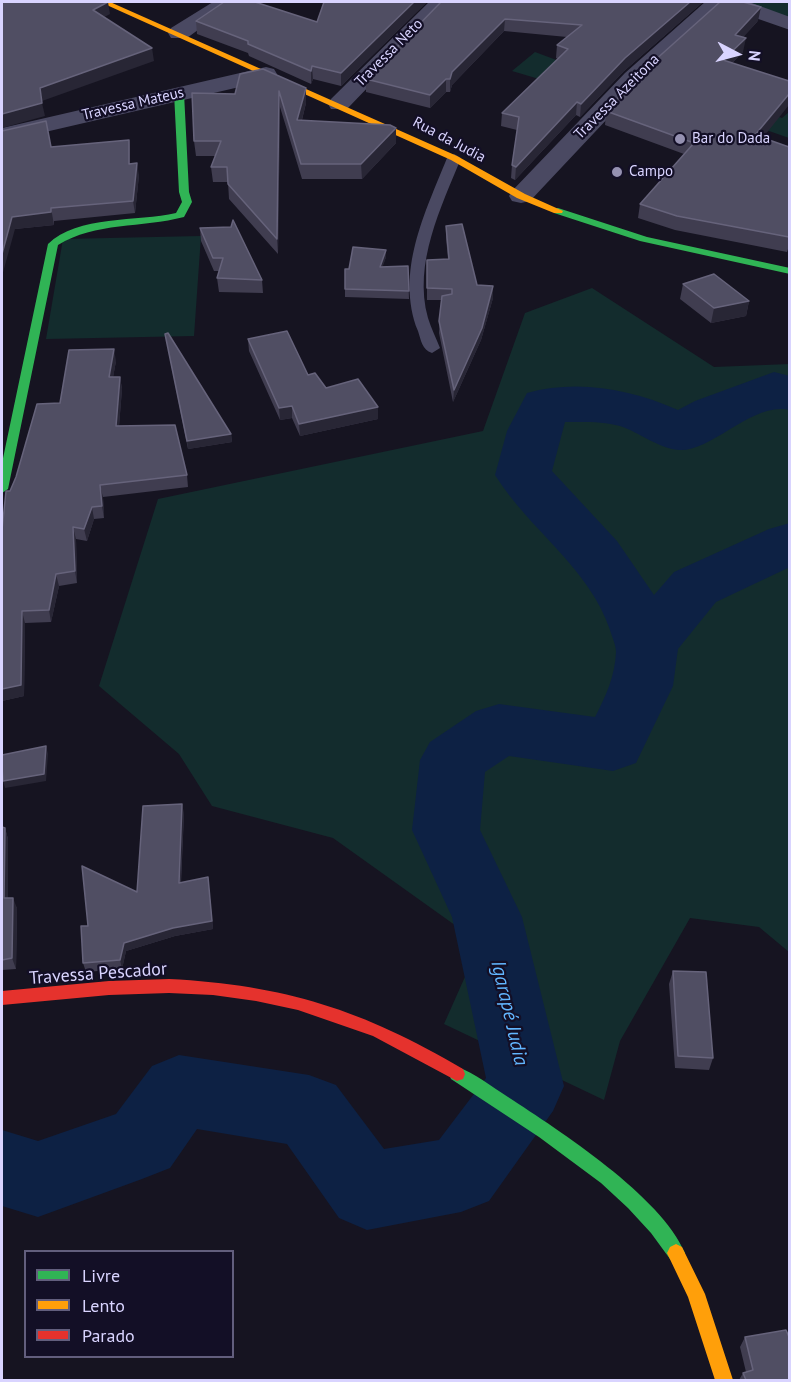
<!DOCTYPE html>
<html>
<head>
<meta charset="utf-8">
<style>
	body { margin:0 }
	#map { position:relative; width:791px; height:1382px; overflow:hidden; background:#161421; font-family:"PT Sans",sans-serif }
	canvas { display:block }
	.frame { position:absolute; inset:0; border:3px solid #d9d4ff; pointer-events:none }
	.legend { position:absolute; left:24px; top:1250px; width:210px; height:108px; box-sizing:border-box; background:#130f26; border:2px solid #625e7d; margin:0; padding:8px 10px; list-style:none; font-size:18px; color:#d9d4ff }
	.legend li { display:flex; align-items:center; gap:12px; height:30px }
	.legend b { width:30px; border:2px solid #625e7d }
	.north { position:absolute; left:707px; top:24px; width:60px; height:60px; -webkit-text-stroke:4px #130f26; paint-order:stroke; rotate:96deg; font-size:16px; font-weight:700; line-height:24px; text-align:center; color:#d9d4ff }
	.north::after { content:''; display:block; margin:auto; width:21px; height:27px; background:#d9d4ff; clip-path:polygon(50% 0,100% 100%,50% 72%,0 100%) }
</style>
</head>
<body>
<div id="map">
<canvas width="791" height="1382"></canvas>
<div class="frame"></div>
<ul class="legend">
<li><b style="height:8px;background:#30b455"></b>Livre</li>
<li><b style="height:8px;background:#ff9f0a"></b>Lento</li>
<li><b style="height:8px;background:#e5322d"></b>Parado</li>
</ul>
<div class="north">N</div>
</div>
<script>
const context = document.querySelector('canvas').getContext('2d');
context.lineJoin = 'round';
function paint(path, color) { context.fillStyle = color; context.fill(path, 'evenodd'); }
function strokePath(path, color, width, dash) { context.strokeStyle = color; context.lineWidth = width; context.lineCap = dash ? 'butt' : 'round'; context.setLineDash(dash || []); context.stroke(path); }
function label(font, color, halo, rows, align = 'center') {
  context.font = font + ' "PT Sans",sans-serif'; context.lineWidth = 4.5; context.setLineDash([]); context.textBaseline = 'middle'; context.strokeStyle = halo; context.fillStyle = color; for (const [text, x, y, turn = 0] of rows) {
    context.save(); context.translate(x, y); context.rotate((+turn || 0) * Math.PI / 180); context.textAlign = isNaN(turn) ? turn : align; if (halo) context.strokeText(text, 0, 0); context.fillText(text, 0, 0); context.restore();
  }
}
paint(new Path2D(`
	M738 2H789V21Z
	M535 52 610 80 593 95 512 71Z
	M754 107 782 118 789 112V138L732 118Z
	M201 236 194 336 46 339 63 239Z
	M592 288 714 367 790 364 789 952 759 927 690 918 620 1041 604 1100 444 1024 480 943 333 838 212 806 179 754 99 686 158 499 483 431 525 313Z`), '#132c2d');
paint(new Path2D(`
	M774 372 790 376V410C753 401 713 451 680 450 659 449 639 432 620 426 603 421 582 422 565 422L552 471 617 541 654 595 674 572 769 529 790 523V567L716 602 678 649 673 686 636 763 613 771 509 756 485 772 480 830 522 917 564 1086 553 1111 489 1201 461 1212 367 1230 339 1218 287 1144 197 1129 170 1168 142 1179 38 1217 2 1206V1130L38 1141 116 1114 152 1066 179 1055 309 1075 336 1085 384 1149 439 1140 486 1078 452 917 412 830 420 760 430 742 476 711 499 704 595 717C606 696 615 676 616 652 616 645 612 637 610 630 589 567 529 530 495 475L507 431 527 393C577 379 631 389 678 410L695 401Z`), '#0d2144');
paint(new Path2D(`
	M454 154 461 158C441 208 413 263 428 318 431 328 436 338 440 348L432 353C422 350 421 340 418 331 395 272 425 213 447 158Z`), '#4a4962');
paint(new Path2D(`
	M213 2H236L187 38H171L168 33 171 28Z
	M429 2H450L347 109H331L328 104 331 99Z
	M705 2H749L790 17V30L724 7 641 83 530 201 521 203 512 201 509 196 512 191 625 73Z
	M266 67 274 69 277 74 274 79 2 142V128Z`), '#4a4962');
paint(new Path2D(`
	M179 90 184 93 189 192 192 202 184 217C142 228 95 222 58 245L8 489 2 493V463L48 244C77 215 138 222 176 213L182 202 179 192 174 93Z
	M558 208 647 237 790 268V274L640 241 554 213V209Z
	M457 1067C475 1073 492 1087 508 1097 560 1131 661 1196 685 1253L682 1259 676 1262 670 1259 651 1233 628 1208 601 1183 539 1137 451 1079 449 1074 451 1069Z`), '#30b455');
paint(new Path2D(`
	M100 2H110L457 156 525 194 563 211 562 213H554L517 198 451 160Z
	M676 1244 682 1247 705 1294 733 1380H715L688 1297 667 1253 670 1247Z`), '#ff9f0a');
paint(new Path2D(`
	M169 979C285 985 363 1010 463 1069L465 1074 463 1079 457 1081 373 1036 298 1010 256 1001 213 995 169 993 109 995 2 1005V991L109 981Z`), '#e5322d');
paint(new Path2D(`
	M324 2H427L341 86 313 79 311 84 249 56 248 53 197 34 196 21 317 22Z
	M441 2H703L624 71 580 117 576 115 515 180 511 178 512 165 517 130 501 126 502 113 558 59 556 58 557 45 567 37 504 31 452 85 450 92H446L430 108 366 92V79Z
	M758 21 743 37V52L732 63 762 138 789 147V246L787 252 675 230 638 218 640 204 684 154 605 125 606 111Z
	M240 74 306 103 302 120 396 143 362 179H302L280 107 278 254 229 199 228 182H213L211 167 215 156H196L194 141 235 94Z
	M2 131 51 147 129 140 130 152V164L139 175 135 213 54 221V225L15 229Z
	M446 226 477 285 493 298 481 340 453 402 439 333 441 300H427V260L448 259 446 238Z
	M200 228 262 280 263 293 219 292 217 278 219 271H214L201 241Z
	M386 257 382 267 408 266 409 299 345 297V269H349Z
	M683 284 749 301 746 316 711 323 680 299Z
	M165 334 231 434 232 442 188 449Z
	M248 339 308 375 326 388 378 419 300 436 292 418 280 420 249 351Z
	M116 361 113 377H120L122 389 119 426 187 475 188 487 103 497 104 518 94 519 87 541 76 539 77 583 59 586 51 622 25 623 24 696 2 701V530L10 491 16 477 60 403Z
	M184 813 181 883 208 877 213 929 175 936 126 951 122 969 86 972 83 963 88 926 137 892Z
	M2 827 5 828 8 839V898L17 908 16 969 2 970Z
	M673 971 713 1058 709 1070 675 1068 669 984Z
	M745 1337 789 1380H739L743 1373 746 1372 740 1347Z`), '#403d50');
paint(new Path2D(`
	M108 2 110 14 95 22 93 10Z
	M414 2H427L341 86V73Z
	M690 2H703L624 71 580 117 581 104 625 58Z
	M761 7 758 21 732 49 735 35Z
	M505 19 504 31 452 85 450 92V79L452 72Z
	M746 38 743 52 720 74 723 60Z
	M152 48 154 61 42 101 40 88Z
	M312 66 313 79 311 84V71Z
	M446 79V92L430 108V95Z
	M306 88V103L298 135 297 120Z
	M279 91 280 107 278 254 277 239Z
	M789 94V105L753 150 755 135Z
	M577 102 576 115 515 180 516 167Z
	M42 103 45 116 2 128V114Z
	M396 128V143L362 179 361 164Z
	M129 140 130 152V177L129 164Z
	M137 163 139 175 135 213 133 201Z
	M51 208 54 225 15 229 2 276V254L12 217Z
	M386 250V257L380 275V267Z
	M493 286V298L481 340 453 402 454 390Z
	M749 301 746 316 711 323 714 308Z
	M114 349 116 361 111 389 109 377Z
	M120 377 122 389 118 438 116 426Z
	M292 406V418L280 420 279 408Z
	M378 407V419L300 436 299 424Z
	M231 434 232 442 188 449 187 441Z
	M100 485 103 497 104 518 102 506Z
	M92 507 94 519 87 541 84 529Z
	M73 527 76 539 77 583 75 571Z
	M56 574 59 586 51 622 49 610Z
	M22 611 25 623 24 696 2 701V689Z
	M46 746 48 754 46 781 5 788 3 781Z
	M182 804 184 813 180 892 179 883Z
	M5 828 8 839V909L4 898Z
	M208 877 213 929 175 936 126 951 122 969 120 960 124 943Z
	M13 898 17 908 16 969 12 958Z`), '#282635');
const building = new Path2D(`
	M2 2H108L93 10 152 48 40 88 42 103 2 114Z
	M224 2H255L317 22 324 2H414L341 73 312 66 311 71 248 44V41L196 21Z
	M441 2H690L625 58 581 104 577 102 516 167 512 165 519 117 502 113 568 49 557 45 582 25 505 19 452 72 450 79H446L430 95 366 79Z
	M720 2H743L761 7 735 35 746 38 723 60 789 81V94L755 135 789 147V237L677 216 640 204 694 143 606 111 644 70Z
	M263 69 306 88 297 120 390 125 396 128 361 164H301L279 91 277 239 228 184 227 167H211L221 141H194L192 93 235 94 240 74Z
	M46 121 51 147 129 140V164L137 163 133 201 51 208V212L12 217 2 254V131Z
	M233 220 262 280 217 278 223 258H213L200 228 231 227Z
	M462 224 477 285 493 286 482 328 454 390 439 321 442 296 452 294V289L427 288V260L449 259 446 226Z
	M353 247 386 250 380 267 408 266 409 291 345 289V269H349Z
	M714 274 749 301 714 308 683 284Z
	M287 331 308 375 315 373 326 388 358 379 378 407 299 424 292 406 279 408 248 339Z
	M168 333 231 434 187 441 165 334Z
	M114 349 109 377H120L116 426 175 425 187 475 100 485 102 506 92 507 84 529 73 527 75 571 56 574 49 610 22 611 21 685 2 689V530L6 491H10L16 477 37 404 60 403 69 350Z
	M46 746 44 774 3 781 2 767V755Z
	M182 804 179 883 208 877 212 921 173 928 124 943 120 960 83 963 81 926H88L82 866 137 892 143 806Z
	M2 827 5 828 4 898H13L12 958 2 960Z
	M673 971 706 972 713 1058 678 1056Z
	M786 1330 789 1337V1380H746L743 1373 753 1370 745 1337Z`);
paint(building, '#504e63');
strokePath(building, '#66637b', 1.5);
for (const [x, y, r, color] of [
	[680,139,6,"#9591b1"],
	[617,172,6,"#9591b1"]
]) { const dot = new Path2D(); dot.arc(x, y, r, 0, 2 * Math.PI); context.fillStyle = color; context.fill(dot); strokePath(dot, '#130f26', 2); }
label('15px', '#d9d4ff', '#130f26', [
	["Travessa Neto",389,53,-45],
	["Travessa Azeitona",617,97,-45],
	["Travessa Mateus",133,104,-13],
	["Rua da Judia",449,140,28]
]);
label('15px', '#d9d4ff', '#130f26', [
	["Bar do Dada",692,139],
	["Campo",629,172]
], 'left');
label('18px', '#d9d4ff', '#130f26', [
	["Travessa Pescador",98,974,-4]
]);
label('italic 20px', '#62b6ff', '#130f26', [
	["Igarapé Judia",509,1013,77]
]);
</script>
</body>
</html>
